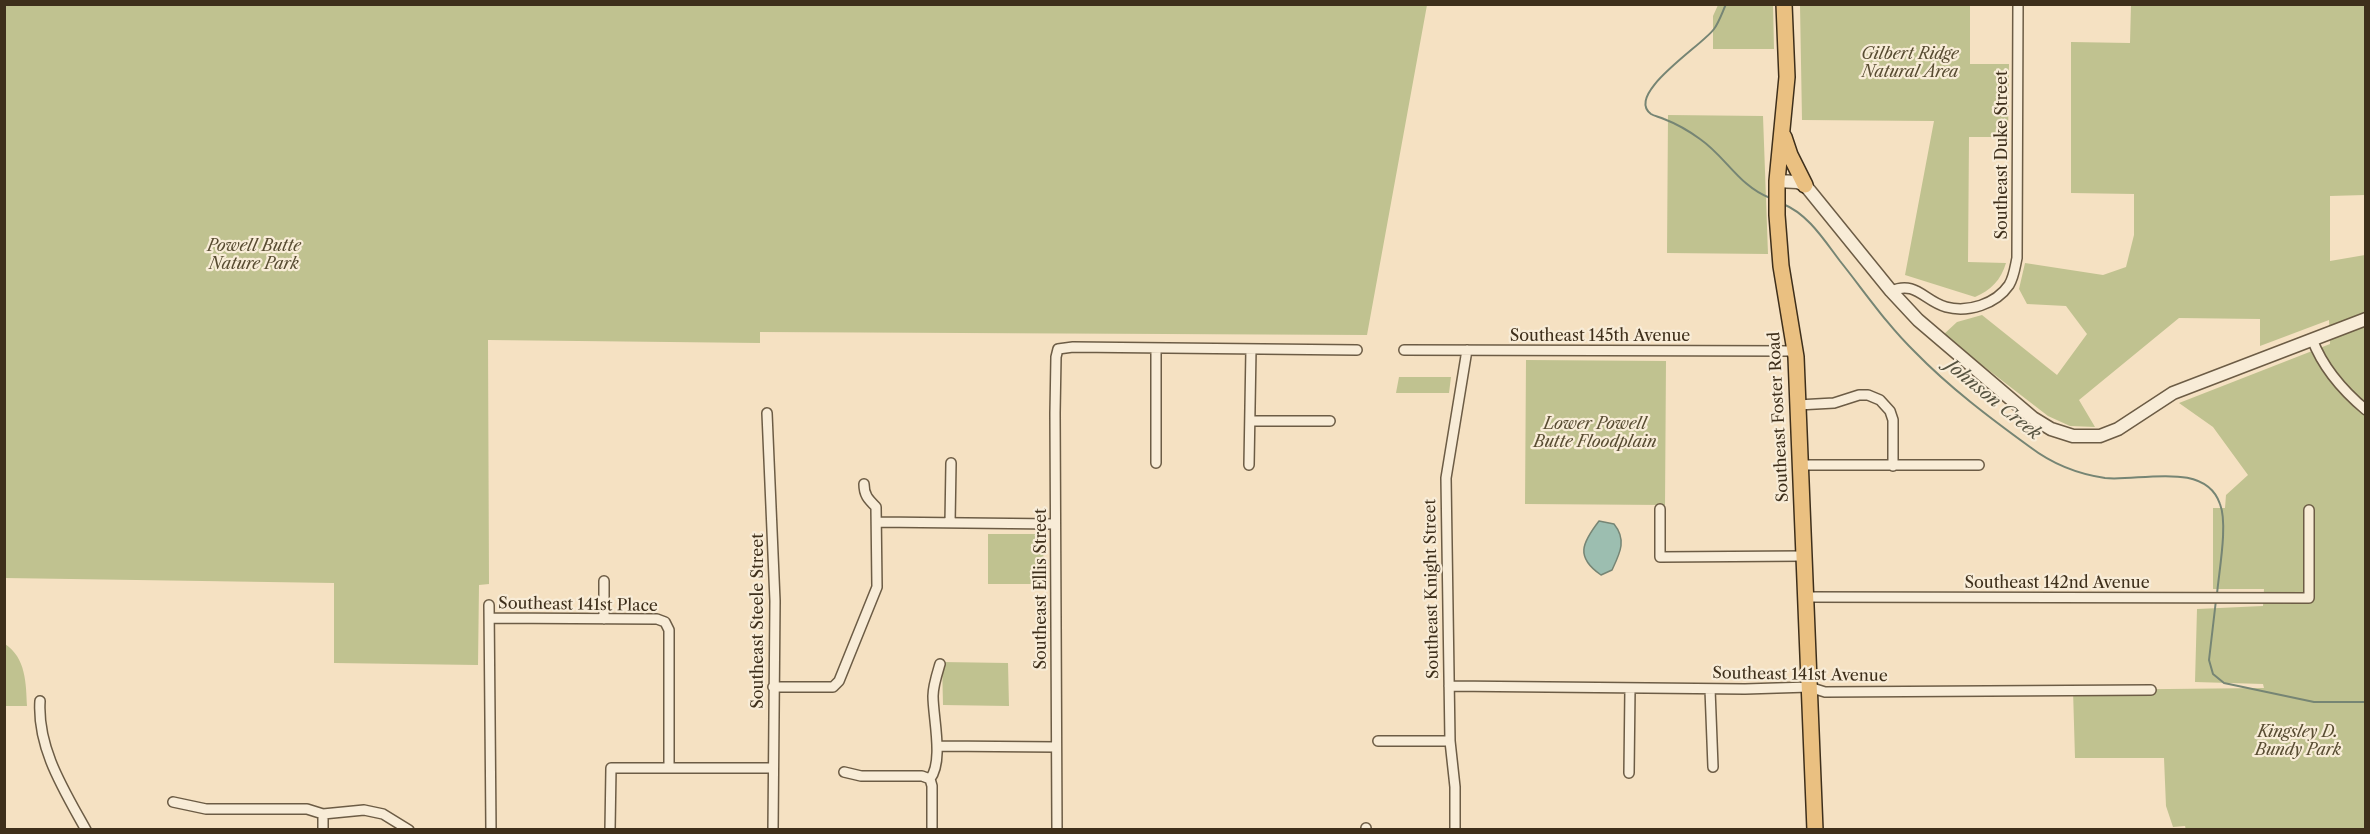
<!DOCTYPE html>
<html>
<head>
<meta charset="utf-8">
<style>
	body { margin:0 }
	#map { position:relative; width:2370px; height:834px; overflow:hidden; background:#f5e1c2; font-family:"Libre Caslon Text",serif }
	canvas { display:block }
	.frame { position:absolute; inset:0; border:6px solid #3e2f1b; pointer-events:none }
</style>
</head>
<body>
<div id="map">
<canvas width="2370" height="834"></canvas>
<div class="frame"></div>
</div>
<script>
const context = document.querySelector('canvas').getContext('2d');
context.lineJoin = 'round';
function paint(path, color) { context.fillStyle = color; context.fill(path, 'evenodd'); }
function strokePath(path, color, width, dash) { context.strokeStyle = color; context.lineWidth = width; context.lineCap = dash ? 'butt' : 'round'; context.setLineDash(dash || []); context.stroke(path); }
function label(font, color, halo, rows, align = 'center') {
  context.font = font + ' "Libre Caslon Text",serif'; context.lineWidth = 4.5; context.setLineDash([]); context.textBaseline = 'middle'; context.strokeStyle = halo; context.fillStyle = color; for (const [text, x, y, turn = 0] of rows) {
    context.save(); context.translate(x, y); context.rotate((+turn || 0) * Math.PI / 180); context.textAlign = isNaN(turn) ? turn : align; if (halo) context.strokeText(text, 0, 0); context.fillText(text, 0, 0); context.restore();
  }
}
paint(new Path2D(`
	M5 4H1427V5L1367 335 760 332V343L488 340 489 584 479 585 478 665 334 663V583L5 578Z
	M1718 5H1773L1774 49H1713V16Z
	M1800 5H1970V64H2009L2008 137H1969L1968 262 2006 263C2001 280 1991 290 1975 297L1905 275 1934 121 1802 120Z
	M2131 5H2365V195L2330 196V261L2365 255V829L2186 830 2185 826 2173 827 2166 806 2164 758H2075L2073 690 2264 688 2263 684 2195 682 2197 609 2263 606 2264 589H2213V508H2225L2226 495 2248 475 2213 427 2179 403 2330 344 2329 320 2260 346V319L2179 318 2079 400 2095 427 2070 426 2048 416 1943 335 1957 322 1982 315 2057 375 2087 334 2066 306 2027 304 2019 289 2025 263 2103 275 2126 267 2134 235V194L2071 193V42L2130 43Z
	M1668 115 1763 116 1768 254 1667 253Z
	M1526 360 1666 361 1665 505 1525 504Z
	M1399 377H1451L1449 393H1396Z
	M988 534H1040L1043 538 1044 584H988Z
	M5 644C26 658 26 683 27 706H5Z
	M942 662 1008 663 1009 706 943 705Z`), '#c0c290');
const water = new Path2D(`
	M1599 521 1614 524C1627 540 1620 553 1612 570L1601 575C1575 557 1582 543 1599 521Z`);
paint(water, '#9cbeb0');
strokePath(water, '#768574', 1.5);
strokePath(new Path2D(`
	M1726 4C1722 13 1719 22 1714 29 1703 45 1624 94 1651 114 1654 116 1660 117 1664 119 1677 124 1689 131 1700 139 1726 157 1739 186 1770 198
	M1783 204C1808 214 1824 240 1840 261 1864 291 1887 325 1915 352 1949 387 1990 418 2030 447 2051 463 2078 474 2105 478 2138 482 2205 460 2220 504 2228 524 2219 571 2217 594
	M2216 600 2209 660 2213 674 2224 683 2314 702H2366`), '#768574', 2);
const minor = new Path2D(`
	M1891 291C1916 280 1924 301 1946 307 1968 313 1996 304 2009 285 2014 277 2015 267 2017 258L2018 4
	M2312 339C2323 368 2342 390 2366 410
	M1404 350 1795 351
	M1798 405 1834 403 1859 395H1868L1880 400 1890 411 1893 420V466
	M767 413 775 601 773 830
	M1250 421H1330
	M1156 463V348
	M1249 465 1251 349
	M1800 465H1979
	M1660 509V557L1804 556
	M877 522 1055 524
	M950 523 951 463
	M604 581V619
	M1805 597 2309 598V510
	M489 605 491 830
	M490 618 657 619 665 622 669 630V767
	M1449 686 1745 689 1809 687 1825 692 2151 690
	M773 687H833L839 681 877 587 876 507C868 499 864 495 864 484
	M1710 689 1713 767
	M40 701C37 748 64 790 86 830
	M1378 741H1450
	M938 746 1056 747
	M844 772 861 776H922L930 779
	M1629 773 1630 688
	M173 802 206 809H307L323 814 364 810 383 814 409 830
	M323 814V830
	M1366 828V830
	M610 830 611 768H773
	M932 830V786L930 779C944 761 933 718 933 696 933 686 937 674 940 664
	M1057 830 1055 413 1056 357 1058 349 1073 347 1357 350
	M1455 830V787L1450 741 1446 478 1467 350`);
const tertiary = new Path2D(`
	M1777 181 1797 182 1805 185 1891 291 1918 320 2033 418 2051 429 2073 436H2100L2118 429 2173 393 2366 319`);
const primary = new Path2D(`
	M1784 4 1787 77 1777 181V215L1781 266 1796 357 1815 830
	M1784 137 1790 155 1805 185`);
strokePath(minor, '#6c5c45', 12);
strokePath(tertiary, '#6c5c45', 15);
strokePath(primary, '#3e2f1b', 18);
strokePath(minor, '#f8ecd7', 9);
strokePath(tertiary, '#f8ecd7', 12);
strokePath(primary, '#eac081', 15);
label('italic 16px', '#584c32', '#f8ecd7', [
	["Gilbert Ridge",1910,54],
	["Natural Area",1910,72],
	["Powell Butte",254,246],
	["Nature Park",254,264],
	["Lower Powell",1595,424],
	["Butte Floodplain",1595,442],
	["Kingsley D.",2298,732],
	["Bundy Park",2298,750]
]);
label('16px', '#3e2f1b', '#f8ecd7', [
	["Southeast Duke Street",2002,155,-90],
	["Southeast 145th Avenue",1600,336],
	["Southeast Foster Road",1779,417,-93],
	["Southeast 142nd Avenue",2057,583],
	["Southeast Ellis Street",1041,589,-90],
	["Southeast Knight Street",1432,589,-91],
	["Southeast 141st Place",578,605,1],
	["Southeast Steele Street",758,621,-90],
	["Southeast 141st Avenue",1800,675,1]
]);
label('italic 18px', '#565340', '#f8ecd7', [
	["Johnson Creek",1993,400,39]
]);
</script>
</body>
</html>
